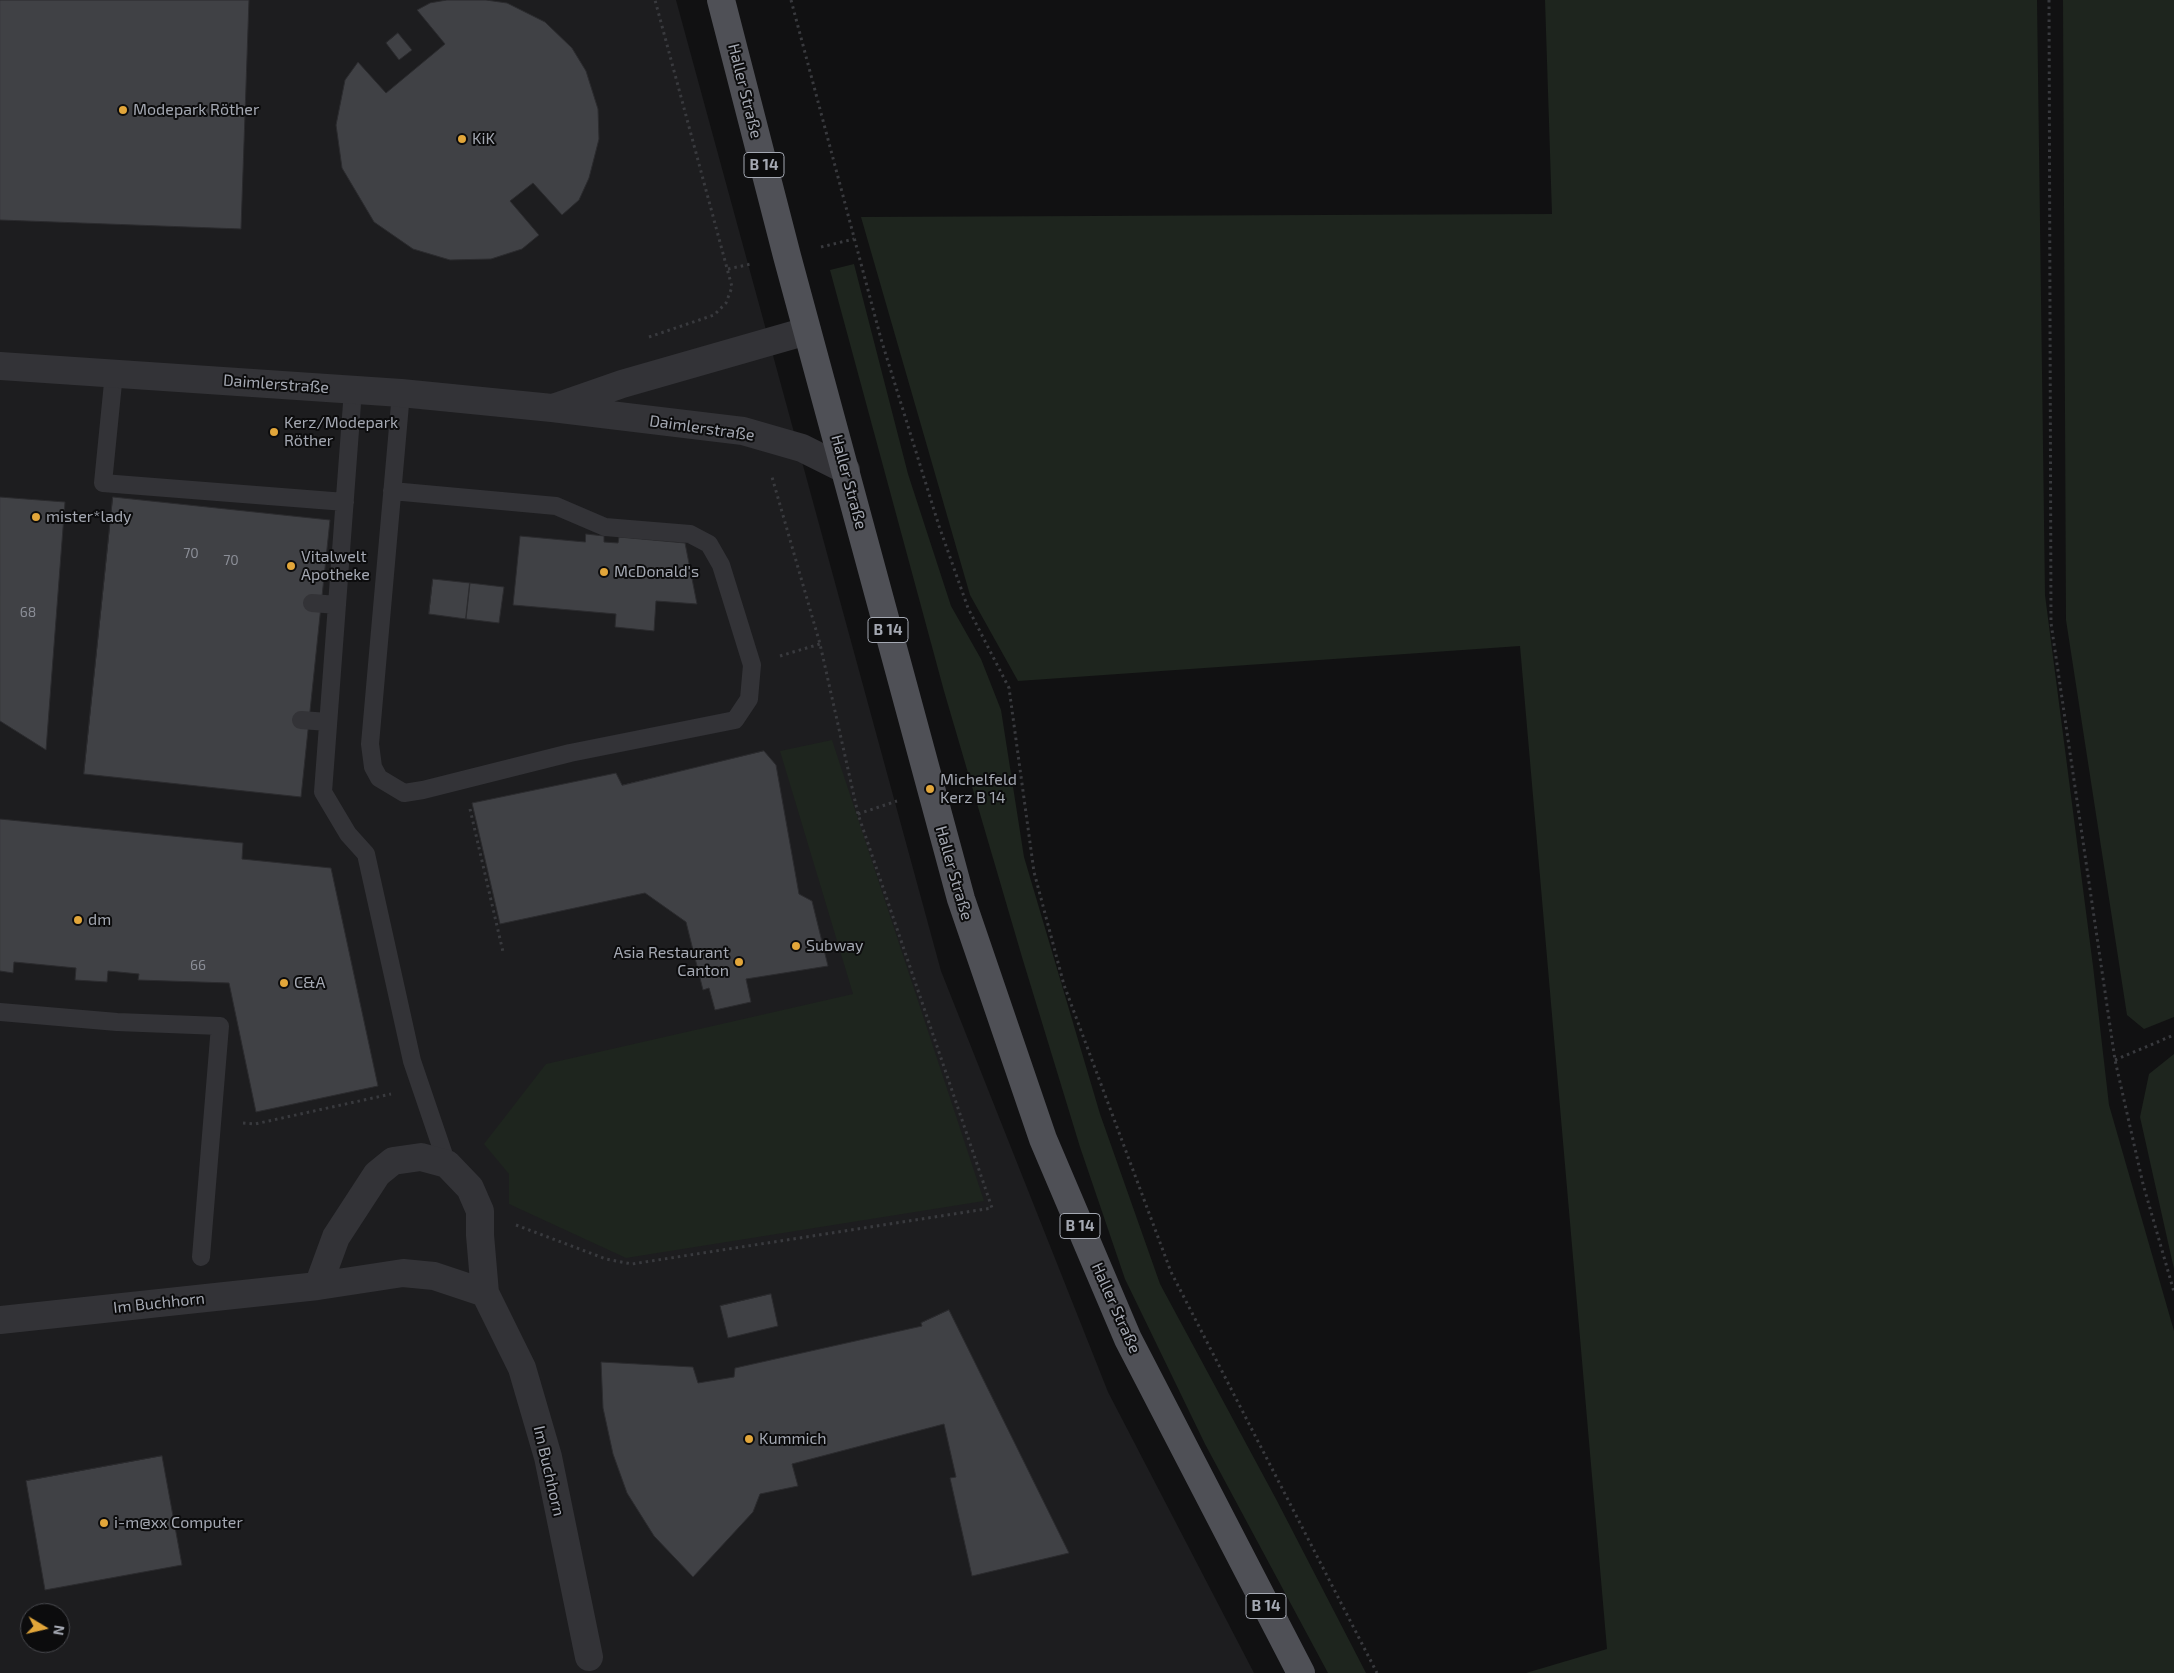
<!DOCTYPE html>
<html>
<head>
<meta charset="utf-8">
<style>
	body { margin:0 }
	#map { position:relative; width:2174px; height:1673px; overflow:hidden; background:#111112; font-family:"Exo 2",sans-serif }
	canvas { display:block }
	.north { position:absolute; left:20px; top:1603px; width:50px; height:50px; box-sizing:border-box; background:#0c0c0d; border:1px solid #494a4f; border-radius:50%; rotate:99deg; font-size:14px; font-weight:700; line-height:20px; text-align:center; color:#a4a8b2 }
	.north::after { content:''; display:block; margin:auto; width:18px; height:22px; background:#e2a63a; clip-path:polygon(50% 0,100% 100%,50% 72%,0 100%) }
</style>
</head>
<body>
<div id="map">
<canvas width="2174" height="1673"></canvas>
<div class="north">N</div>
</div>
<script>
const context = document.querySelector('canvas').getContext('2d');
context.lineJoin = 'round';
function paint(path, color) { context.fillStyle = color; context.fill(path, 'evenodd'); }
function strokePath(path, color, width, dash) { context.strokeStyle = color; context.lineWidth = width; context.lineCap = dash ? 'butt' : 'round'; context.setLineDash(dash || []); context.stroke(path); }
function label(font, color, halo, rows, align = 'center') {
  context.font = font + ' "Exo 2",sans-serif'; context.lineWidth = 4; context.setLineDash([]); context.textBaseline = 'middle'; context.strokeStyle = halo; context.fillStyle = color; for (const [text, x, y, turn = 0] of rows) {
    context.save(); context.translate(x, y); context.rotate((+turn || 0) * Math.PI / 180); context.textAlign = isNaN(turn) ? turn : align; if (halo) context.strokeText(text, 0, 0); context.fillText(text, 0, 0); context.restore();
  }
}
paint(new Path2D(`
	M0 0H676L941 971 1108 1392 1254 1673H0ZM30 1613H60V1643H30Z`), '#1d1d1f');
paint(new Path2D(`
	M1545 0H2037L2045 595 2093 966 2109 1105 2174 1331V1673H1526L1607 1649 1520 646 1018 681 970 595 861 217 1552 214Z
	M2063 0H2174V1017L2144 1029 2127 1015 2066 620Z
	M854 264 908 474 951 606 981 659 1001 710 1024 857 1100 1114 1160 1284 1276 1499 1366 1673H1328L1205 1444 1125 1279 1080 1147 1022 957 944 691 830 270Z
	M832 740 984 1201 626 1258 509 1204V1174L484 1144 546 1064 853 994 780 751Z
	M2174 1054V1269L2140 1117 2149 1074Z`), '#1e251e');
const building = new Path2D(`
	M0 0H249L241 229 0 220Z
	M447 0H486L507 3 545 22 572 48 586 71 598 109 599 139 589 178 579 200 562 215 533 183 510 201 539 235 522 249 491 259 450 260 413 249 374 222 342 168 336 125 345 80 358 62 386 93 445 44 417 10 430 3Z
	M398 33 412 50 399 60 386 43Z
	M0 497 65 502 46 750 0 721Z
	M113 497 330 520 301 797 84 774Z
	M586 534 604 536V542L618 543 619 537 685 543 697 604 656 601 654 631 615 627 616 614 513 605 520 536 585 542Z
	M433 579 470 583 466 619 429 614Z
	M470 583 504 587 499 623 466 619Z
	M764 751 776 765 799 894 812 901 828 966 746 979 751 1002 715 1010 709 988 703 990 686 922 645 893 500 924 472 803 616 773 622 785Z
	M0 819 243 843 242 859 331 868 378 1086 256 1112 229 983 138 980 139 974 108 971 107 982 75 980 76 968 14 962 13 973 0 971Z
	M771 1294 778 1326 728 1338 720 1306Z
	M949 1310 1069 1553 972 1576 950 1478 956 1477 944 1424 792 1464 798 1486 760 1494 753 1512 693 1577 654 1536 627 1493 613 1454 603 1408 601 1362 693 1367 698 1383 734 1377 735 1368 922 1326 921 1323Z
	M162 1456 182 1565 45 1590 26 1481Z`);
paint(building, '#404145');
strokePath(building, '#2b2b2e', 1);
strokePath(new Path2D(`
	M791 0 881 339 939 526 968 608 1009 688 1034 872 1064 985 1171 1272 1377 1673
	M2049 0 2051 623 2115 1060 2143 1184 2174 1292
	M821 247 854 239
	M728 269 751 264
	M649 337 714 315 726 303 732 287 655 0
	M780 656 820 644
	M470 809 503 952
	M858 814 897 801
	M2115 1060 2174 1035
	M243 1123 255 1124 391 1094
	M516 1225 606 1259 632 1264 992 1208 858 814 820 644 772 477`), '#393a3e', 3, [2.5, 4]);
strokePath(new Path2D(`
	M114 373 103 483 345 502
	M353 390 323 792 348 834 366 854 412 1061 447 1164
	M392 491 556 506 605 527 690 534 709 544 721 565 752 665 749 699 735 720 570 753 423 790 404 793 379 778 373 767 370 744 401 393
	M312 603 337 605
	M301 720 328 722
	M0 1012 117 1022 220 1026 201 1257`), '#333337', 18);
strokePath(new Path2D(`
	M0 366 401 393 552 408 743 431 802 448 846 470
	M556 407 622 384 807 331
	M318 1286 336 1237 377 1174 393 1161 421 1157 447 1164 470 1188 480 1211V1235L485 1293
	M0 1320 318 1286 403 1273 434 1276 485 1293 522 1368 548 1457 589 1657`), '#333337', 28);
strokePath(new Path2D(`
	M721 0 787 256 961 899 1043 1139 1128 1339 1301 1673`), '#4f5056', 28);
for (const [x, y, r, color] of [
	[123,110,5,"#e2a63a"],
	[462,139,5,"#e2a63a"],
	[274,432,5,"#e2a63a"],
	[36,517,5,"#e2a63a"],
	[291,566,5,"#e2a63a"],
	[604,572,5,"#e2a63a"],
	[930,789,5,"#e2a63a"],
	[78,920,5,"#e2a63a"],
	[796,946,5,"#e2a63a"],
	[739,962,5,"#e2a63a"],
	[284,983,5,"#e2a63a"],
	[749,1439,5,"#e2a63a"],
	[104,1523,5,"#e2a63a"]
]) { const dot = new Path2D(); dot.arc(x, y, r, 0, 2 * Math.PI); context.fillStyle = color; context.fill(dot); strokePath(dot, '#0c0c0d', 2); }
label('14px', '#8b8e97', null, [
	["70",191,553],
	["70",231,560],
	["68",28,612],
	["66",198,965]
]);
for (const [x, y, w] of [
	[764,165,40],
	[888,630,40],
	[1080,1226,40],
	[1266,1606,40]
]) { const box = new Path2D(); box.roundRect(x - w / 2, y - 12.5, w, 25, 4); context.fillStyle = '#0c0c0d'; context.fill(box); strokePath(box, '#a4a8b2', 1); }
label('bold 15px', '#a4a8b2', null, [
	["B 14",764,165],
	["B 14",888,630],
	["B 14",1080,1226],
	["B 14",1266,1606]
]);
label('16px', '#a4a8b2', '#0c0c0d', [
	["Haller Straße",745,91,76],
	["Daimlerstraße",276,384,4],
	["Daimlerstraße",702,428,8],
	["Haller Straße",849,482,75],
	["Haller Straße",954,873,74],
	["Im Buchhorn",159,1303,-6],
	["Haller Straße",1116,1308,66],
	["Im Buchhorn",549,1471,77]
]);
label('16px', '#a4a8b2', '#0c0c0d', [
	["Modepark Röther",133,110],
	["KiK",472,139],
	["Kerz/Modepark",284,423],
	["Röther",284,441],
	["mister*lady",46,517],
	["Vitalwelt",301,557],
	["Apotheke",301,575],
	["McDonald's",614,572],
	["Michelfeld",940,780],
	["Kerz B 14",940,798],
	["dm",88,920],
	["Subway",806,946],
	["Asia Restaurant",729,953,"right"],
	["Canton",729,971,"right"],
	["C&A",294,983],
	["Kummich",759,1439],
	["i-m@xx Computer",114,1523]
], 'left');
</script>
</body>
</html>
